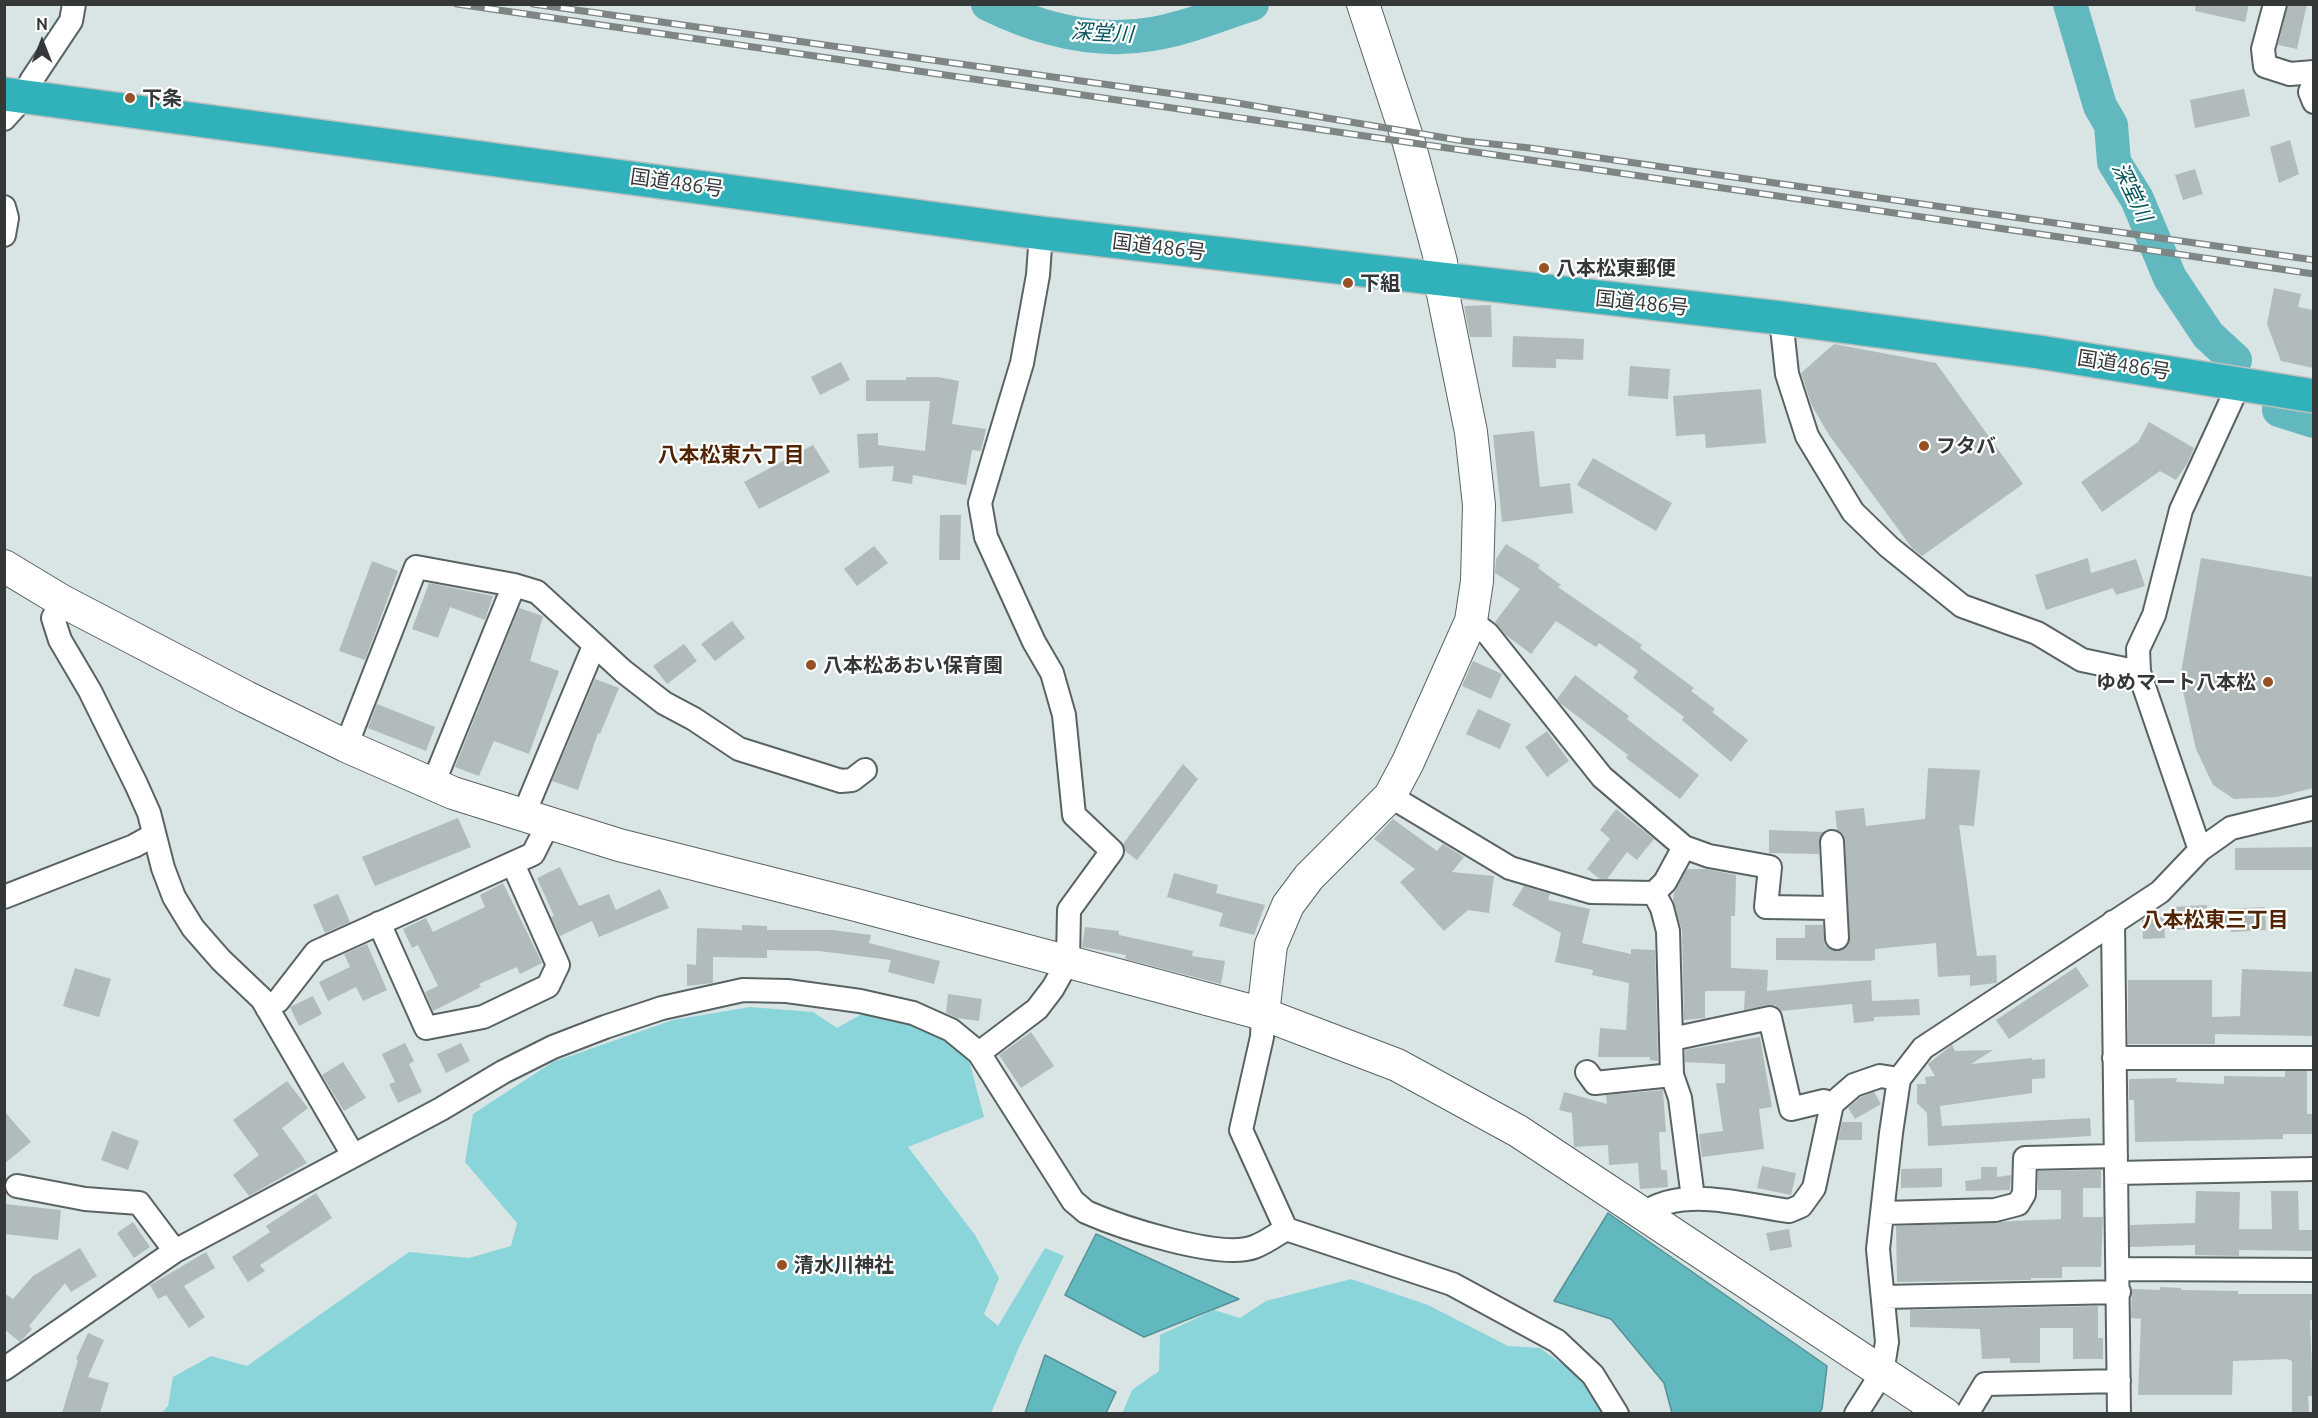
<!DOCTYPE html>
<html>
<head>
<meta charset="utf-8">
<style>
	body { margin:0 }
	#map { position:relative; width:2318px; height:1418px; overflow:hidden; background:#d9e4e4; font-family:Ubuntu,sans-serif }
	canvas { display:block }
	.frame { position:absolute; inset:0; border:6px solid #343838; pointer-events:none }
	.north { position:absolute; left:12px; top:12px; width:60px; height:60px; -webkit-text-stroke:4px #fff; paint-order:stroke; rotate:0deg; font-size:16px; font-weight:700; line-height:24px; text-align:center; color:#343838 }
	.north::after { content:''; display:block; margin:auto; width:21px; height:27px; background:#343838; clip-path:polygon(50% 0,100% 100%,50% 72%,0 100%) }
</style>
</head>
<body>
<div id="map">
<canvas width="2318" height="1418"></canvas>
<div class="frame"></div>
<div class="north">N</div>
</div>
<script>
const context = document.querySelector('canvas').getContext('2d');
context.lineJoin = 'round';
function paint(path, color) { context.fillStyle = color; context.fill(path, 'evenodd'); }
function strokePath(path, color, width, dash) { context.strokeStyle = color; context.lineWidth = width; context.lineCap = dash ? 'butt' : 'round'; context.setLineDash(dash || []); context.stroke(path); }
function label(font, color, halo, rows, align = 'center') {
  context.font = font + ' Ubuntu,"Noto Sans JP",sans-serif'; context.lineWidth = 4.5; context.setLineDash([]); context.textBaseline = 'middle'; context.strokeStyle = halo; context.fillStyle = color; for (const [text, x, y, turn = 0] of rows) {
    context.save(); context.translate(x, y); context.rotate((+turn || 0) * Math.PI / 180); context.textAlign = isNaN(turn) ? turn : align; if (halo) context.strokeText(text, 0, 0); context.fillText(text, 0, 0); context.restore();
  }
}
paint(new Path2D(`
	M750 1007 813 1012 837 1028 869 1010 912 1020 966 1049 984 1117 908 1147 975 1235 999 1278 984 1314 998 1326 1045 1248 1064 1256 1019 1347 991 1413 161 1414 168 1406 173 1377 211 1356 247 1366 409 1252 469 1258 511 1246 517 1223 465 1162 473 1114 553 1062 673 1020Z
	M1351 1279 1428 1305 1508 1346 1540 1348 1583 1379 1601 1413 1122 1414 1132 1390 1159 1371 1160 1335 1214 1310 1240 1318 1266 1301Z`), '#89d5da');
const water = new Path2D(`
	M1608 1213 1827 1366 1822 1409 1819 1413H1672L1664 1383 1611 1319 1554 1301Z
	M1096 1234 1239 1299 1144 1337 1065 1295Z
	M1045 1355 1116 1392 1106 1413H1025Z`);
paint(water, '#61b8be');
strokePath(water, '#549296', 1.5);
strokePath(new Path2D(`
	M988 4C1039 29 1095 44 1152 34 1185 29 1220 14 1252 4
	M2070 4 2100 106 2111 125 2114 162 2137 199 2170 278 2208 335 2235 360
	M2279 410 2314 421`), '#61b8be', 34);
paint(new Path2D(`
	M2196 4H2249L2245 22 2195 11Z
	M2288 4H2307L2297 49 2278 45Z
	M2244 89 2250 116 2195 128 2190 100Z
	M2290 140 2299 174 2279 183 2270 147Z
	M2195 169 2203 194 2183 200 2175 175Z
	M2274 288 2301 294 2298 307 2313 310V368L2281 361 2267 324Z
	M1491 305 1492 337H1470L1464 306Z
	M1513 336 1584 339 1583 360 1556 359V368L1512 367Z
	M1834 344 1936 363 2023 484 1922 556 1912 548 1829 435 1812 406 1801 373Z
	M841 362 850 380 820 395 811 377Z
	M1630 366 1670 369 1668 399 1628 396Z
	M906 377H938L959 381 952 424 986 429 981 451 972 450 966 485 913 475 912 484 892 481 894 466 859 468 857 434 878 433V445L925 451 930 401H866V380H906Z
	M1761 389 1766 443 1706 448 1705 434 1676 436 1673 396Z
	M2149 422 2194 448 2187 464 2176 480 2160 471 2102 512 2081 482 2138 442Z
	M1534 431 1540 487 1570 483 1573 513 1502 522 1493 435Z
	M813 445 830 472 759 509 744 482Z
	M1593 458 1672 503 1656 531 1577 485Z
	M940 515H961L960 560H939Z
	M1506 544 1540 565 1538 568 1561 585 1558 587 1642 645 1640 648 1694 688 1691 691 1715 709 1712 712 1748 740 1731 762 1682 720 1684 717 1633 678 1638 671 1599 643 1596 647 1556 621 1531 654 1506 635 1495 622 1520 589 1495 573 1496 559Z
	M874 546 888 563 857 586 844 569Z
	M2088 558 2091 573 2136 559 2145 586 2116 595 2113 588 2046 610 2035 575Z
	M2201 558 2313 577V788L2277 797 2234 799 2213 785 2196 749 2180 678Z
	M372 561 398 571 365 660 339 651Z
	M429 583 493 596 485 620 450 607 438 638 412 629Z
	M519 608 543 616 530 661 559 671 529 754 494 741 479 776 455 767Z
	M732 621 745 638 715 661 701 644Z
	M684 644 697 661 667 684 653 666Z
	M1473 661 1502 674 1491 699 1462 686Z
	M1575 675 1629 716 1627 719 1699 775 1680 799 1626 758 1628 755 1560 703 1557 699Z
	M595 679 619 688 600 734 598 733 578 790 552 781Z
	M377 704 435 727 426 751 368 728Z
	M1478 709 1511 724 1500 749 1466 734Z
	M1547 731 1569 761 1547 777 1525 747Z
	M1183 764 1198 779 1137 860 1125 851 1123 844Z
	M1928 768 1980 770 1974 826 1959 825 1977 956 1996 955 1997 983 1970 986V975L1938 977 1936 943 1875 949V960L1869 961 1776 960V938H1805V925H1823L1825 945 1831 950 1838 951 1849 945 1845 841 1843 834 1837 830 1835 811 1864 808 1866 826 1925 819Z
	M1616 809 1654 839 1637 860 1627 852 1607 879H1600L1587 869 1610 839 1600 830Z
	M458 818 471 847 375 886 362 857Z
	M1393 819 1437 851 1443 844 1464 857 1452 872 1494 876 1489 913 1468 910 1444 931 1400 882 1415 869 1374 839Z
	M1769 830 1824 832 1819 842V854L1769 853Z
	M2313 847V870H2235V848Z
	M560 867 579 906 609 894 616 910 660 889 669 908 599 937 592 921 560 936 551 917 554 916 537 878Z
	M1687 869H1706L1736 875 1735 916H1731V968L1768 970 1767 991 1871 980 1872 1001 1919 999 1920 1015 1874 1017V1021L1854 1023 1852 1004 1781 1011 1775 1005H1768L1744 1010 1745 991H1705V1018L1684 1020 1682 931 1673 901 1674 893Z
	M1174 873 1218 885 1216 893 1265 905 1254 935 1219 926 1223 913 1167 897Z
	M503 883 542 963 520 974 517 967 479 984 481 987 433 1011 425 992 438 986 418 945 412 948 403 929 426 918 433 932 485 907 480 895Z
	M1524 886 1550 894 1548 900 1590 909 1582 943 1631 954V949L1655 950 1658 1061 1650 1060V1057H1598L1600 1028 1626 1030 1629 983 1592 975 1593 970 1555 962 1561 933 1512 905Z
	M338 894 350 922 325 933 313 905Z
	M2207 905V910L2265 907 2266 930 2231 932V927L2173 930 2172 907Z
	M2164 917 2165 938 2143 939 2142 920Z
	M742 925 767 926V930H833L871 935 869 943 940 961 934 984 888 972 891 960 819 951 767 950V958L713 957V983L687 986V964L696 965 697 928 742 930Z
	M1085 927 1119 931V935L1193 951 1192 956 1225 961 1221 984 1125 959 1126 955 1082 947Z
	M367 944 387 990 363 1001 356 987 328 1001 319 982 350 967 344 954Z
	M2076 967 2089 986 2009 1039 1996 1020Z
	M75 968 111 979 99 1017 63 1006Z
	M2242 969 2313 972V1036L2215 1034V1044H2128V980H2212V1017L2240 1016Z
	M948 994 982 999 979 1021 957 1018 946 1013Z
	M313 996 322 1014 299 1026 290 1007Z
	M1031 1032 1054 1066 1021 1088 999 1055Z
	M1760 1037 1772 1107 1759 1109 1764 1149 1702 1157 1699 1134 1723 1131 1716 1083H1725V1064L1685 1062V1050Z
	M405 1043 414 1061 409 1064 422 1092 398 1103 389 1084 395 1082 382 1054Z
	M461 1043 470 1061 446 1073 437 1054Z
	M1952 1045 1955 1051 1993 1050 1971 1064 2032 1058V1060L2045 1059V1078L2032 1079V1093L1940 1106 1942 1126 2090 1118 2091 1136 1928 1146 1927 1113 1917 1103V1084H1926L1925 1077 1935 1076 1928 1064Z
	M343 1062 366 1098 344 1111 322 1075Z
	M2285 1071H2307V1114H2313V1134H2283V1139L2135 1142 2134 1100H2129V1079L2177 1078 2176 1082 2224 1084V1076L2285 1077Z
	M287 1081 308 1108 282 1128 307 1163 249 1196 233 1175 259 1155 233 1120Z
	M1663 1090 1666 1132H1659L1661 1170H1667L1668 1187 1640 1189 1638 1163 1609 1165 1608 1145 1574 1147 1572 1113 1559 1110 1564 1092 1607 1104 1606 1095Z
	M1874 1092 1881 1104 1855 1119 1848 1108 1861 1097Z
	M4 1111 31 1142 4 1164Z
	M1842 1122H1862V1140H1838Z
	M112 1131 139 1141 128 1170 101 1160Z
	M1762 1166 1796 1173 1791 1195 1757 1188Z
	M1981 1167H1997V1177L2011 1175 2010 1190 1966 1191 1965 1181 1981 1179Z
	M1942 1168V1187L1901 1188V1169Z
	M2101 1170V1188H2083V1217H2103L2101 1267H2062V1278H2031V1280L1897 1282 1896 1226 2061 1219V1190H2038V1171Z
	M2196 1191 2240 1192 2239 1229H2272L2271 1191H2298L2299 1230H2313V1251L2239 1250V1256L2195 1255V1245L2130 1247V1225L2195 1223Z
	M316 1193 332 1218 260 1265 265 1271 248 1282 232 1257 270 1232 266 1226Z
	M4 1204 61 1210 58 1240 4 1234Z
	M133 1222 150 1247 134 1258 117 1233Z
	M1789 1229 1792 1247 1770 1251 1766 1233Z
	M80 1248 97 1276 71 1292 65 1283 29 1326 32 1329 20 1342 4 1329V1293L13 1299 33 1276Z
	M206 1252 215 1268 184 1286 205 1317 189 1328 166 1295 158 1299 150 1285Z
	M2160 1287 2181 1288V1290L2238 1291V1294H2313V1320H2310L2313 1396H2308L2309 1413H2292V1361L2287 1359 2233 1361 2232 1395H2138L2141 1319 2131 1318 2132 1289 2160 1290Z
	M2098 1306V1338H2103V1359H2073V1328H2040V1363H2010V1358L1982 1359 1980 1329 1910 1327V1310Z
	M88 1333 104 1340 88 1377 109 1383 100 1413H62L78 1360 76 1359Z`), '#b1bbbc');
const street = new Path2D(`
	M2275 4 2263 49 2265 66 2290 74 2314 72
	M2314 82 2310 92 2314 102
	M4 119 25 96 31 81 71 21 74 4
	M4 207 7 218 4 235
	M1781 318 1787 374 1807 436 1853 512 1889 547 1962 606 2037 633 2082 660 2139 672
	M62 601 53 618 60 640 90 691 136 784 149 813 163 868 174 897 193 928 221 960 262 999 353 1155
	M1471 621 1488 634 1602 777 1684 847 1709 856 1770 867 1766 907 1835 908
	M346 746 416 567 514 585 537 592 623 671 664 703 694 719 739 749 841 781 852 780 865 770
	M433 784 514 585
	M1390 796 1510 868 1591 892 1654 893 1665 882 1684 847
	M523 816 594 646
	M1832 842 1837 938
	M2200 850 2139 672 2138 649 2154 615 2181 510 2239 384
	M1654 893 1662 908 1668 931 1672 1075 1680 1098 1693 1198
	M4 897 134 846 154 835
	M2113 922 2119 1414
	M379 923 426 1028 483 1017 548 986 558 965 513 864
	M267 1008 278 1001 316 952 533 854 548 824
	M1263 1014 1262 1037 1241 1130 1286 1229 1452 1284 1557 1341 1593 1375 1617 1414
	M1672 1039 1770 1018 1791 1109 1824 1101 1832 1104
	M979 1053 1037 1009 1053 988 1068 961 1069 910 1112 851 1074 815 1064 715 1052 673 1034 642 986 537 980 503 1022 363 1038 275 1041 233
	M2114 1058H2314
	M1587 1072 1595 1083 1672 1075
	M2116 1173 2314 1169
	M17 1186 85 1199 139 1203 175 1251
	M1883 1213 1995 1210 2018 1204 2024 1194 2025 1158 2116 1156
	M1643 1214C1682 1185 1744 1205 1789 1211L1801 1206 1814 1188 1832 1104 1854 1085 1880 1076 1899 1079
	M2119 1269 2314 1270
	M1883 1297 2119 1292
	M4 1369 175 1251 441 1109 503 1072 553 1047 605 1027 662 1008 743 990 787 991 860 1001 913 1013 951 1030 979 1053 1073 1201 1086 1212C1120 1227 1220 1260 1254 1247 1265 1243 1276 1235 1286 1229
	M1856 1414 1882 1373 1887 1342 1878 1249 1891 1133 1899 1079 1923 1048 2160 892 2200 850 2231 828 2314 808
	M1967 1414 1985 1384 2119 1381`);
const secondary = new Path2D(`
	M4 566 62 601 246 697 346 746 453 793 619 845 856 905 1263 1014 1397 1065 1518 1131 1945 1414
	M1263 1014 1271 945 1288 905 1309 877 1390 796 1408 762 1471 621 1477 581 1479 505 1471 432 1440 279 1441 262 1409 143 1363 4`);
const highway = new Path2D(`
	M4 94 1041 233 1781 318 2039 352 2314 396`);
strokePath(street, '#5a6364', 26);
strokePath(secondary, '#5a6364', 34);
strokePath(highway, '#bebfbf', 36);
strokePath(street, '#fff', 22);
strokePath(secondary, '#fff', 32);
strokePath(highway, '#31b2ba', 33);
const rail = new Path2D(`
	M457 4 2314 274
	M533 4 1231 102 1464 141 1530 148 2314 260`);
strokePath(rail, '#7e8585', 7);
strokePath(rail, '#fff', 4.5, [14]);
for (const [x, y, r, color] of [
	[130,98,6,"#965125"],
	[1544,268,6,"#965125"],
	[1348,283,6,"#965125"],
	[1924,446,6,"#965125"],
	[811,665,6,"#965125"],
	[2268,682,6,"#965125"],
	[782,1265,6,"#965125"]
]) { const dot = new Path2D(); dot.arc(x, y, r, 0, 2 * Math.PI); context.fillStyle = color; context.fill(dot); strokePath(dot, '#fff', 2); }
label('bold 20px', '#343838', '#fff', [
	["下条",142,98],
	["八本松東郵便",1556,268],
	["下組",1360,283],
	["フタバ",1936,446],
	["八本松あおい保育園",823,665],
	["ゆめマート八本松",2256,682,"right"],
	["清水川神社",794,1265]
], 'left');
label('20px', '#343838', '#fff', [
	["国道486号",677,183,8],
	["国道486号",1159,247,7],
	["国道486号",1642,303,6],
	["国道486号",2124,365,9]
]);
label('italic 21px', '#06565b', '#fff', [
	["深堂川",1102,33,3],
	["深堂川",2132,192,64]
]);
label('bold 21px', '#512403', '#fff', [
	["八本松東六丁目",731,455],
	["八本松東三丁目",2215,920]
]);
</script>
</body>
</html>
